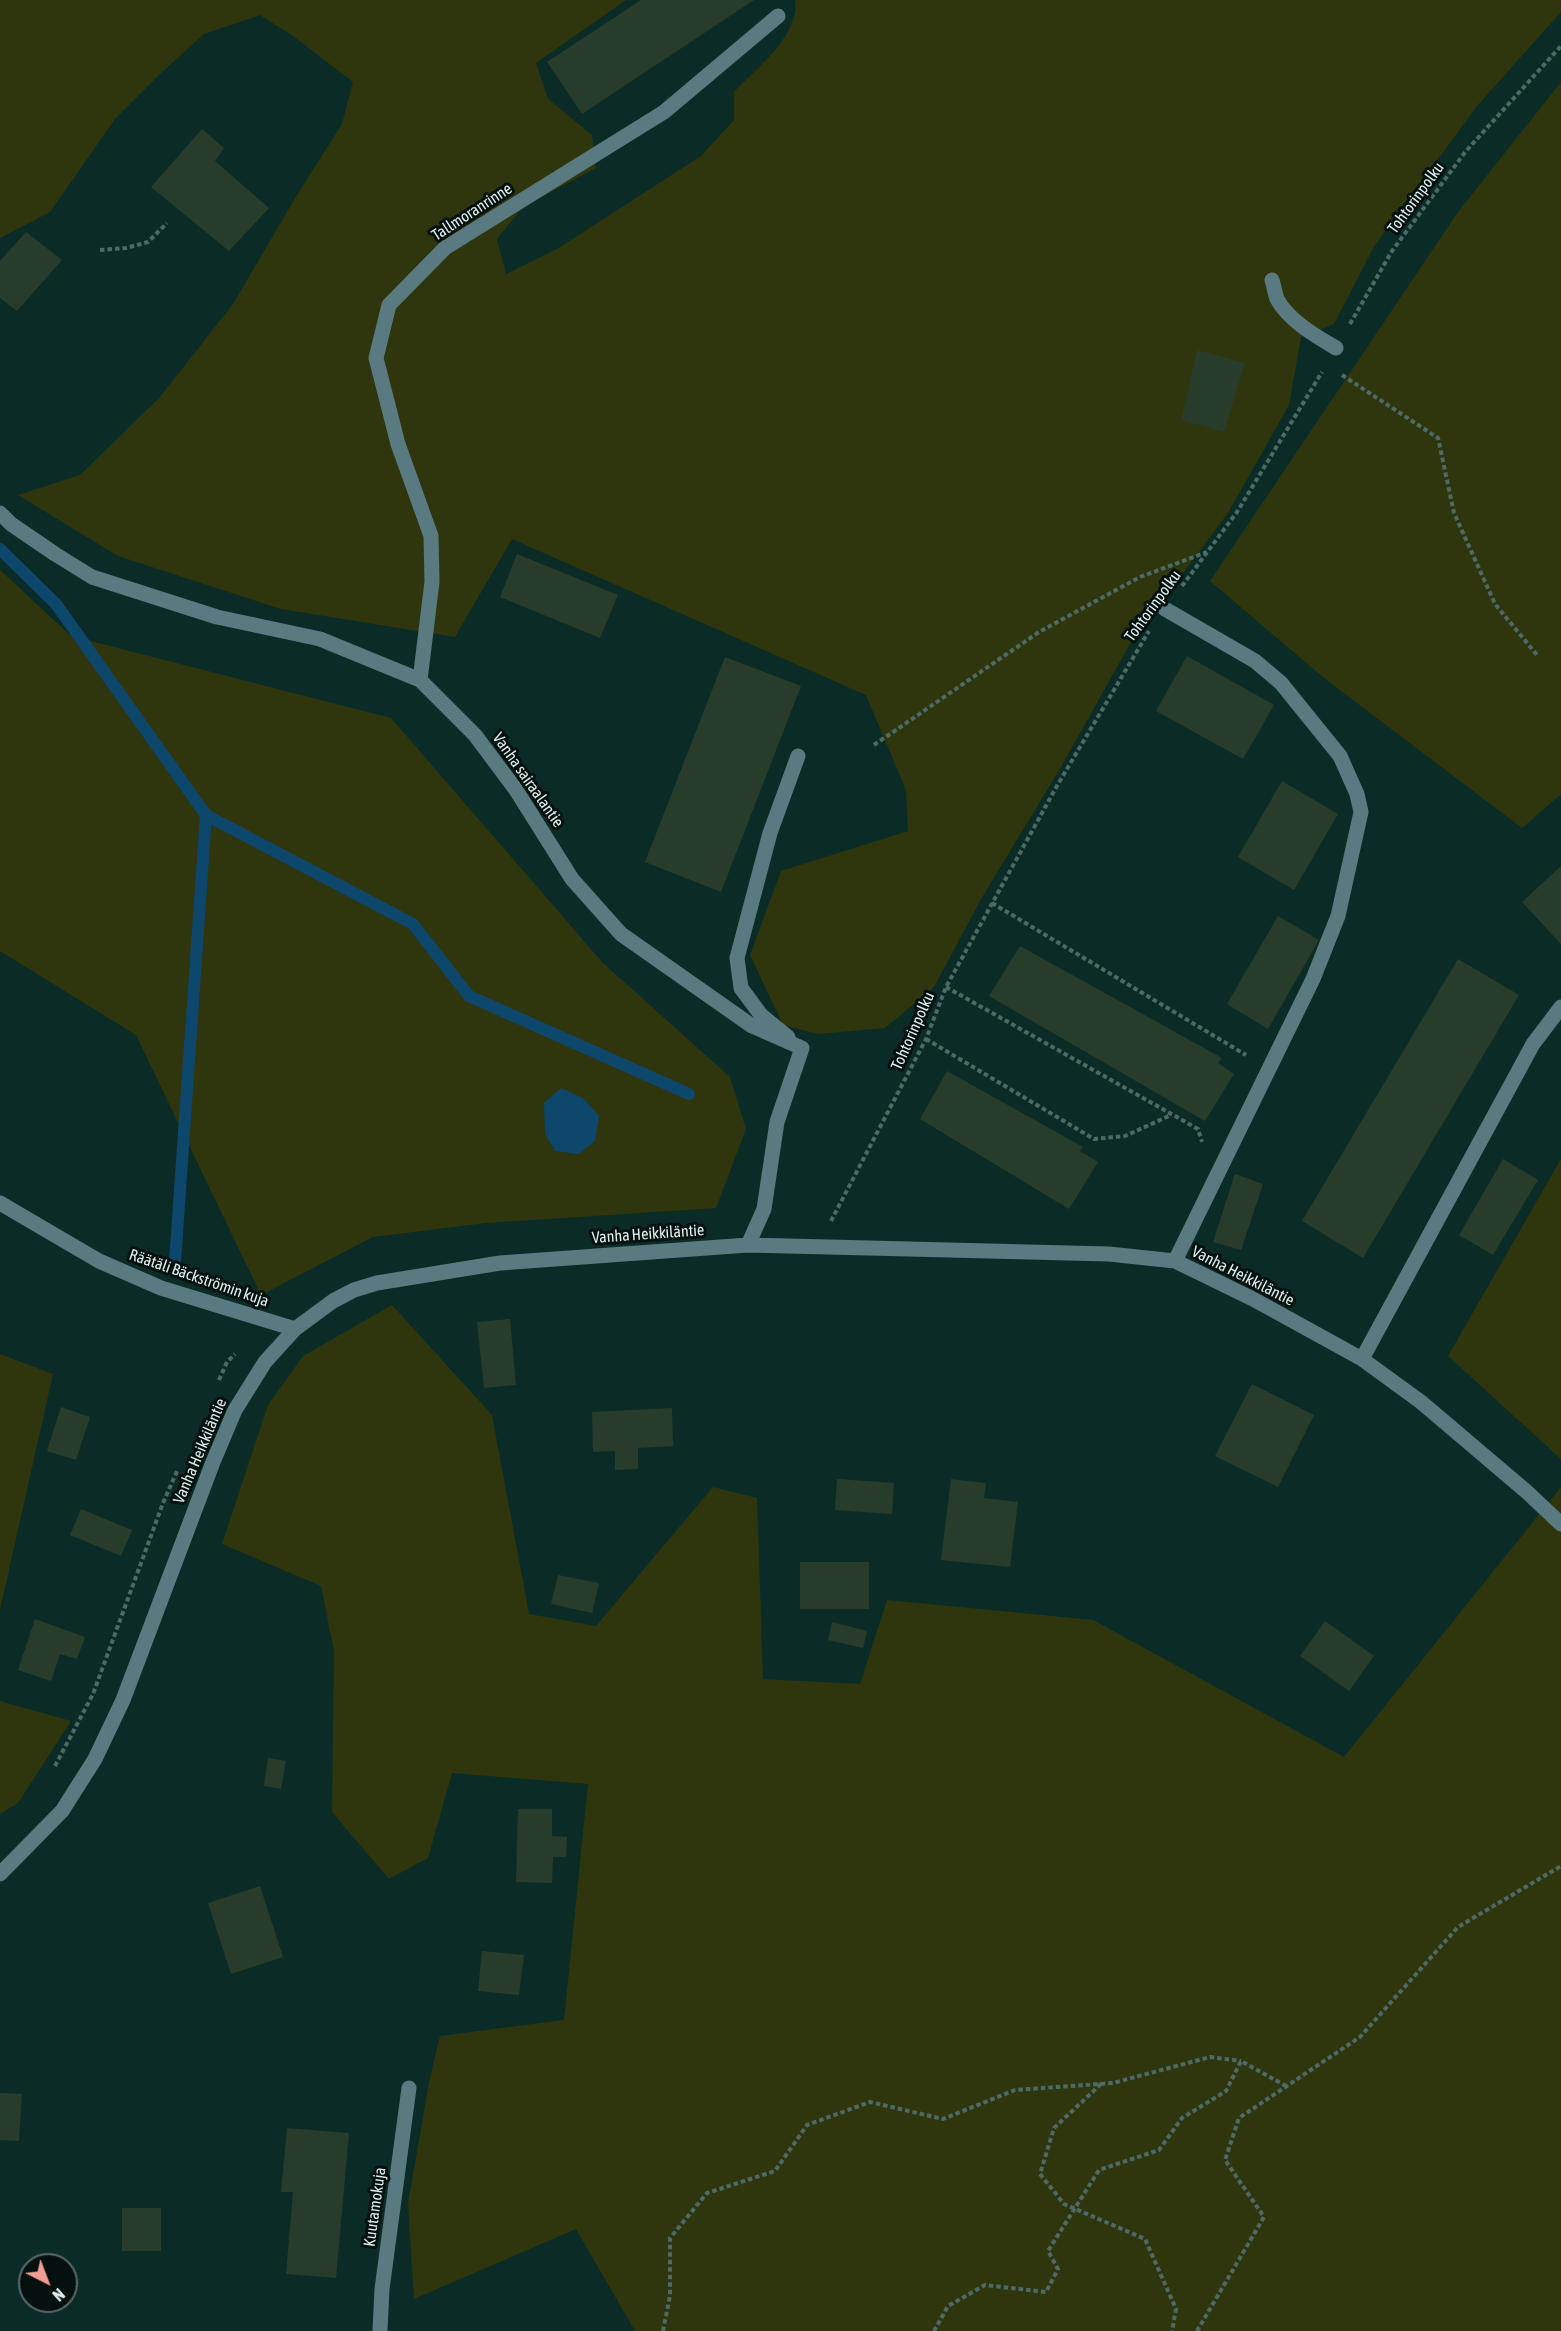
<!DOCTYPE html>
<html>
<head>
<meta charset="utf-8">
<style>
	body { margin:0 }
	#map { position:relative; width:1561px; height:2331px; overflow:hidden; background:#0b2c26; font-family:"Asap Condensed",sans-serif }
	canvas { display:block }
	.north { position:absolute; left:18px; top:2253px; width:60px; height:60px; box-sizing:border-box; background:#05110f; border:2px solid #5c6a67; border-radius:50%; rotate:138deg; font-size:16px; font-weight:700; line-height:24px; text-align:center; color:#def0ec }
	.north::after { content:''; display:block; margin:auto; width:21px; height:27px; background:#f59c95; clip-path:polygon(50% 0,100% 100%,50% 72%,0 100%) }
</style>
</head>
<body>
<div id="map">
<canvas width="1561" height="2331"></canvas>
<div class="north">N</div>
</div>
<script>
const context = document.querySelector('canvas').getContext('2d');
context.lineJoin = 'round';
function paint(path, color) { context.fillStyle = color; context.fill(path, 'evenodd'); }
function strokePath(path, color, width, dash) { context.strokeStyle = color; context.lineWidth = width; context.lineCap = dash ? 'butt' : 'round'; context.setLineDash(dash || []); context.stroke(path); }
function label(font, color, halo, rows, align = 'center') {
  context.font = font + ' "Asap Condensed",sans-serif'; context.lineWidth = 6; context.setLineDash([]); context.textBaseline = 'middle'; context.strokeStyle = halo; context.fillStyle = color; for (const [text, x, y, turn = 0] of rows) {
    context.save(); context.translate(x, y); context.rotate((+turn || 0) * Math.PI / 180); context.textAlign = isNaN(turn) ? turn : align; if (halo) context.strokeText(text, 0, 0); context.fillText(text, 0, 0); context.restore();
  }
}
paint(new Path2D(`
	M0 0H626L536 63 548 99 592 135 596 168 523 207 497 239 506 274 557 249 701 156 734 120V92C756 69 801 34 795 0H1561V12L1477 106 1375 245 1334 324 1301 337 1289 405 1228 513 1130 644 1061 767 981 899 934 987 885 1028 818 1034 783 1025 750 955 781 871 908 831 906 790 866 695 512 539 455 637 281 609 118 556 18 495 80 475 160 397 233 304 297 195 342 124 353 82 293 36 260 15 204 34 161 73 115 119 50 212 0 238Z
	M1561 82V794L1522 828 1324 678 1210 581 1458 212Z
	M0 570 71 636 391 718 603 963 730 1077 746 1129 716 1208 486 1223 373 1237 261 1295 136 1035 0 951Z
	M1561 1159V1459L1448 1356Z
	M392 1305 492 1415 529 1614 596 1626 713 1487 757 1498 763 1679 860 1684 887 1600 1093 1620 1344 1757 1561 1487V2331H635L576 2229 414 2299 408 2204 429 2082 440 2036 564 2020 588 1784 452 1773 428 1858 389 1879 332 1812 334 1651 321 1586 222 1544 268 1405 303 1356Z
	M0 1354 53 1374 0 1610Z
	M0 1701 71 1721 18 1803 0 1814Z`), '#2f360e');
paint(new Path2D(`
	M561 1088 583 1098 599 1116 595 1141 579 1154 555 1151 545 1134 544 1103Z`), '#0e476c');
strokePath(new Path2D(`
	M0 549 56 604 206 815 175 1262
	M206 815 413 924 469 996 689 1094`), '#0e476c', 12);
paint(new Path2D(`
	M641 0H754L582 114 547 62Z
	M202 129 224 148 215 161 269 208 229 251 151 187Z
	M26 232 62 260 17 311 0 298V261Z
	M1197 350 1245 363 1224 432 1181 420Z
	M517 554 618 595 600 638 500 597Z
	M1187 656 1274 705 1243 759 1156 711Z
	M725 657 801 686 721 892 645 862Z
	M1282 781 1338 814 1294 890 1238 857Z
	M1561 866V944L1522 902Z
	M1278 916 1319 940 1268 1029 1227 1004Z
	M1020 946 1222 1058 1218 1063 1234 1074 1205 1121 989 996Z
	M1458 959 1519 995 1363 1258 1302 1221Z
	M947 1071 1083 1147 1080 1151 1098 1162 1069 1209 920 1119Z
	M1503 1159 1538 1180 1493 1255 1459 1235Z
	M1235 1174 1263 1184 1241 1250 1213 1242Z
	M510 1319 516 1385 484 1388 477 1322Z
	M1252 1384 1314 1415 1278 1487 1215 1456Z
	M61 1407 90 1417 76 1460 47 1451Z
	M672 1408 673 1446 638 1448V1469L615 1470V1451L593 1452 592 1412Z
	M837 1479 894 1483 892 1514 835 1510Z
	M951 1479 986 1483 984 1498 1018 1502 1010 1567 941 1560Z
	M81 1509 132 1530 121 1556 70 1535Z
	M800 1562H869V1609H800Z
	M558 1575 599 1583 592 1613 551 1604Z
	M35 1619 85 1637 77 1659 60 1654 51 1681 18 1670Z
	M1325 1621 1374 1656 1349 1691 1300 1656Z
	M832 1622 867 1631 863 1648 828 1640Z
	M268 1758 286 1761 281 1789 264 1786Z
	M518 1809H552V1836L567 1837 566 1857H553L552 1883 516 1882Z
	M260 1886 283 1957 231 1974 208 1903Z
	M482 1951 524 1955 519 1995 478 1991Z
	M0 2093 22 2094 19 2141 0 2140Z
	M287 2128 349 2133 336 2278 286 2274 293 2192H281Z
	M122 2208H161V2251H122Z`), '#283c2b');
strokePath(new Path2D(`
	M100 250 126 248 148 242 167 223
	M1350 324 1392 251 1466 151 1561 46
	M1342 375 1438 438 1454 513 1495 604 1537 655
	M1182 586 1237 512 1322 372
	M874 745 1039 632 1140 577 1207 552
	M992 903 1246 1055
	M946 987 1198 1129 1202 1142
	M926 1039 1094 1139 1125 1136 1171 1115
	M831 1221 926 1039 946 987 1058 784 1149 631
	M219 1380 227 1362 235 1354
	M55 1766 93 1694 163 1503 178 1469
	M1101 2084 1054 2128 1040 2174 1064 2204 1145 2239 1176 2309 1172 2331
	M663 2331 670 2296V2238L707 2193 775 2171 807 2125 870 2102 943 2119 1015 2090 1113 2083 1210 2057 1241 2061
	M934 2331 948 2306 985 2285 1046 2292 1058 2269 1048 2251 1099 2170 1159 2150 1182 2118 1226 2091 1241 2061 1286 2086
	M1197 2331 1264 2217 1225 2160 1239 2118 1360 2037 1458 1927 1561 1866`), '#4e6a65', 4, [4.5, 3]);
strokePath(new Path2D(`
	M1272 280C1274 286 1275 294 1277 299 1289 321 1316 336 1336 348
	M0 513 11 524 55 554 92 577 217 617 320 639 420 680 475 735 516 790 572 879 621 934 752 1026 802 1048 777 1122 764 1209 748 1245
	M1165 609 1255 661 1281 683 1340 756 1357 794 1361 812 1338 916 1313 979 1175 1261
	M420 680 432 582 431 536 398 444 376 358 389 305 445 248 664 112 778 16
	M788 1037 761 1015 741 988 737 958 770 833 798 756
	M0 1203 99 1261 161 1288 295 1329
	M1362 1359 1533 1044 1561 1007
	M0 1874 62 1811 95 1759 123 1700 213 1462 235 1410 265 1362 295 1329 333 1301 354 1290 377 1283 500 1263 748 1245 1109 1254 1175 1261 1253 1299 1362 1359 1421 1402 1527 1492 1561 1524
	M380 2331 382 2289 409 2088`), '#5a7a81', 15);
label('16px', '#def0ec', '#05110f', [
	["Tohtorinpolku",1416,198,-54],
	["Tallmoranrinne",472,212,-33],
	["Tohtorinpolku",1153,606,-54],
	["Vanha sairaalantie",528,780,55],
	["Tohtorinpolku",913,1031,-66],
	["Vanha Heikkiläntie",648,1234,-4],
	["Vanha Heikkiläntie",1243,1276,27],
	["Räätäli Bäckströmin kuja",199,1278,19],
	["Vanha Heikkiläntie",200,1451,-67],
	["Kuutamokuja",375,2207,-82]
]);
</script>
</body>
</html>
